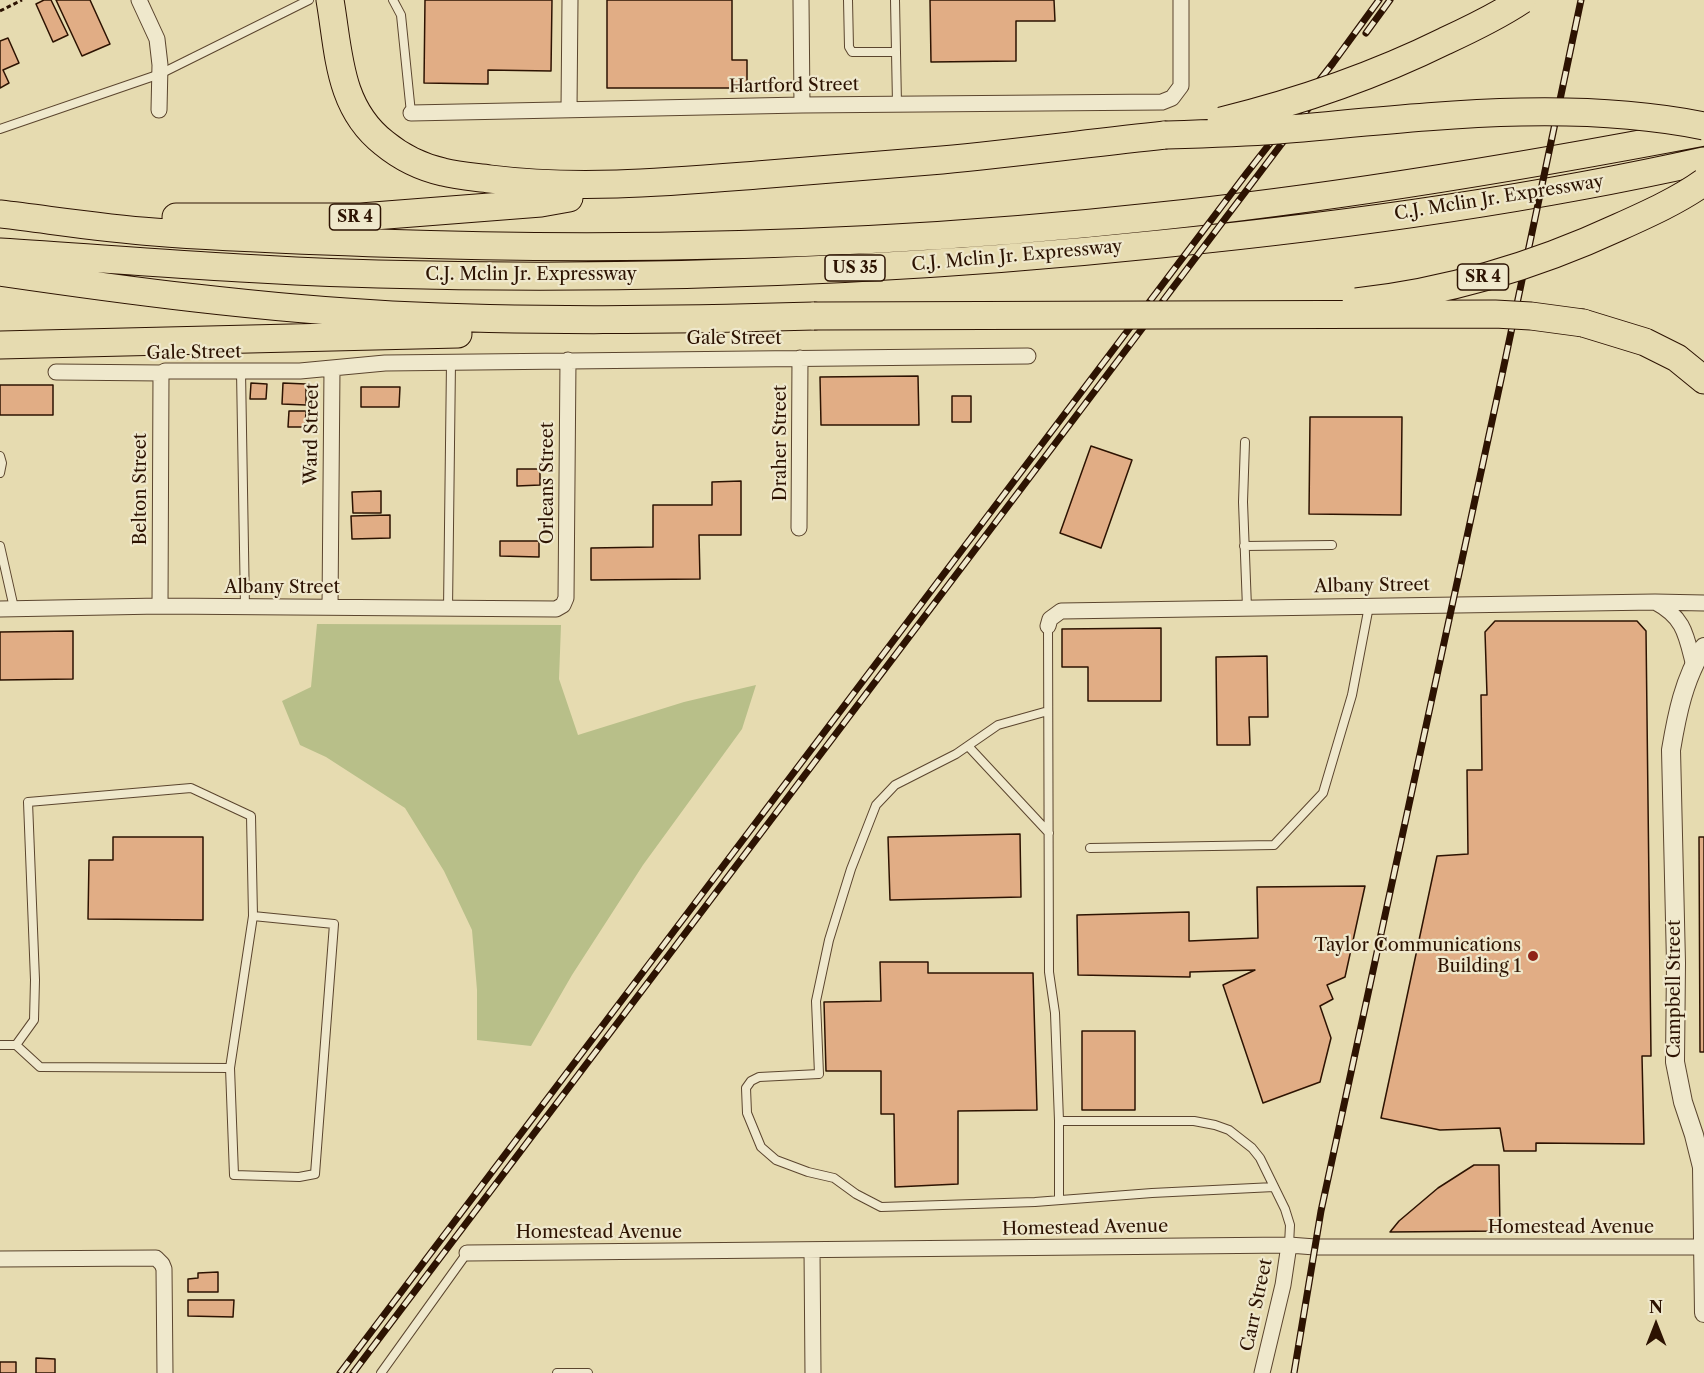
<!DOCTYPE html>
<html>
<head>
<meta charset="utf-8">
<style>
	body { margin:0 }
	#map { position:relative; width:1704px; height:1373px; overflow:hidden; background:#e6dbb0; font-family:"Libre Caslon Text",serif }
	canvas { display:block }
	.north { position:absolute; left:1626px; top:1295px; width:60px; height:60px; -webkit-text-stroke:4px #efe8cc; paint-order:stroke; rotate:0deg; font-size:16px; font-weight:700; line-height:24px; text-align:center; color:#2d1302 }
	.north::after { content:''; display:block; margin:auto; width:21px; height:27px; background:#2d1302; clip-path:polygon(50% 0,100% 100%,50% 72%,0 100%) }
</style>
</head>
<body>
<div id="map">
<canvas width="1704" height="1373"></canvas>
<div class="north">N</div>
</div>
<script>
const context = document.querySelector('canvas').getContext('2d');
context.lineJoin = 'round';
function paint(path, color) { context.fillStyle = color; context.fill(path, 'evenodd'); }
function strokePath(path, color, width, dash) { context.strokeStyle = color; context.lineWidth = width; context.lineCap = dash ? 'butt' : 'round'; context.setLineDash(dash || []); context.stroke(path); }
function label(font, color, halo, rows, align = 'center') {
  context.font = font + ' "Libre Caslon Text",serif'; context.lineWidth = 4.5; context.setLineDash([]); context.textBaseline = 'middle'; context.strokeStyle = halo; context.fillStyle = color; for (const [text, x, y, turn = 0] of rows) {
    context.save(); context.translate(x, y); context.rotate((+turn || 0) * Math.PI / 180); context.textAlign = isNaN(turn) ? turn : align; if (halo) context.strokeText(text, 0, 0); context.fillText(text, 0, 0); context.restore();
  }
}
paint(new Path2D(`
	M317 624 561 625 559 679 578 735 684 702 756 685 742 729 643 865 572 975 531 1046 477 1040V990L472 930 444 871 405 808 326 757 300 745 282 701 311 687Z`), '#b8bf89');
const building = new Path2D(`
	M44 0H51L68 35 53 42 36 4Z
	M56 0H90L110 44 82 56Z
	M425 0H552L551 71 488 70V84L424 83Z
	M607 0H732V60H747V88H607Z
	M930 0H1054L1055 21H1016V61L931 62Z
	M8 38 19 63 3 70 9 83 0 88V41Z
	M918 376 919 425H821L820 377Z
	M251 383 267 384 266 399H250Z
	M283 383 306 384V405L282 404Z
	M0 385H53V415H0Z
	M361 387H400L399 407H361Z
	M952 396H971V422H952Z
	M289 411H306L305 427H288Z
	M1310 417H1402L1401 515 1309 514Z
	M1091 446 1132 460 1101 548 1060 533Z
	M517 469H540V485L517 486Z
	M741 481V535H699L700 579 591 580V548L653 547V505H712V482Z
	M381 491V513H353L352 492Z
	M390 515V538L352 539 351 516Z
	M500 541H539V557L500 556Z
	M1495 621H1637L1646 631 1651 1056H1642L1644 1144 1536 1143V1151H1504L1500 1128 1440 1130 1381 1118 1437 856 1468 854 1467 770H1482L1481 695H1487L1485 632Z
	M1161 628V701H1088V667H1062V629Z
	M73 631V679L0 680V632Z
	M1267 656 1268 717H1249L1250 745H1217L1216 657Z
	M1020 834 1021 897 890 900 888 837Z
	M113 837H203V920L88 919 89 860H113Z
	M1699 837H1704V1052H1700Z
	M1365 886 1345 977 1327 985 1333 999 1320 1006 1331 1038 1320 1082 1263 1103 1223 985 1255 970 1190 972V977L1078 975 1077 915 1189 912V941L1258 938 1257 887Z
	M880 962H928V973H1033L1037 1110 958 1111V1184L895 1187 894 1114H881V1071H826L824 1002 881 1001Z
	M1082 1031H1135V1110H1082Z
	M1474 1165H1499L1500 1231 1390 1232 1399 1221 1438 1188Z
	M218 1272V1292H188V1279L198 1278V1273Z
	M188 1300H234L233 1317 188 1316Z
	M36 1358 55 1359V1373H36Z
	M0 1362H16V1373H0Z`);
paint(building, '#e1ad85');
strokePath(building, '#2d1302', 1.5);
const service = new Path2D(`
	M393 0 401 15 411 113
	M848 0 849 47 852 52H896
	M895 0 897 104
	M0 129 160 74 309 0
	M241 371 245 608
	M1245 442 1243 502 1247 608
	M0 456 2 463 0 473
	M0 546 14 608
	M1244 546 1332 545
	M448 609 451 362
	M1048 626 1049 972 1055 1013 1059 1121H1194L1215 1125 1229 1130 1252 1148 1260 1158 1285 1209 1290 1225 1289 1245
	M1048 711 998 725 956 754 895 785 876 805 851 869 829 940 816 1001 819 1074 759 1077 751 1081 746 1088 747 1113 761 1147 776 1160 808 1172 834 1178 856 1194 881 1207 1035 1202 1152 1193 1274 1187
	M968 746 1049 833
	M1090 848 1274 845 1323 793 1352 695 1369 606
	M0 1045H16L40 1067 230 1068
	M16 1045 34 1020 35 980 28 802 191 788 251 816 253 916 230 1068 234 1175 299 1177 315 1174 334 924 253 916
	M1059 1121V1200
	M381 1373 467 1253
	M557 1373H588`);
const minor = new Path2D(`
	M139 0 157 39 160 65 159 110
	M801 0 802 105
	M569 109 570 0
	M411 113 802 105 1162 102 1172 98 1181 86V0
	M56 372 161 373 165 371H300L385 363 1028 356
	M799 528 800 358
	M1655 602C1685 618 1686 635 1694 666
	M160 606 161 373
	M330 607 332 369
	M0 609 160 606 556 609 563 605 566 598 568 360
	M1048 626 1050 619 1061 611 1655 602 1704 603
	M812 1250 813 1373
	M467 1253 1289 1245 1315 1247H1703
	M0 1259 156 1258 162 1264 164 1269 165 1373
	M1262 1373 1283 1285 1289 1245`);
const tertiary = new Path2D(`
	M1704 647C1684 679 1677 714 1671 750L1676 963 1675 1062 1683 1102 1694 1135 1702 1167 1704 1313`);
const motorway = new Path2D(`
	M330 0C339 52 338 107 384 143 401 157 421 167 443 172 458 176 475 177 490 179 578 190 668 182 757 175 818 170 880 165 942 160 1016 153 1090 143 1165 135
	M0 214C51 220 102 228 154 232 228 238 303 240 377 243 635 252 895 245 1151 217 1337 198 1521 167 1704 132
	M176 217H361L541 203 569 198
	M0 252C126 260 252 271 378 274 639 281 900 271 1160 244 1342 226 1525 201 1704 161
	M0 272C130 291 261 308 392 315 533 322 673 320 814 316
	M1583 323 1645 342 1677 358 1704 380
	M0 345 458 334`);
strokePath(service, '#5b452e', 10);
strokePath(minor, '#5b452e', 17);
strokePath(tertiary, '#5b452e', 20);
strokePath(motorway, '#2d1302', 29);
strokePath(new Path2D(`
	M0 11 22 0`), '#2d1302', 3, [4.5, 3]);
strokePath(service, '#efe8cc', 8);
strokePath(minor, '#efe8cc', 15);
strokePath(tertiary, '#efe8cc', 18);
strokePath(motorway, '#e6dbb0', 27);
const rail = new Path2D(`
	M1366 33 1390 0
	M340 1373 1246 174 1333 63 1379 0
	M353 1373 1317 97
	M1294 1373 1321 1211 1502 375 1581 0`);
strokePath(rail, '#2d1302', 7);
strokePath(rail, '#efe8cc', 4.5, [14]);
const motorwayBridge = new Path2D(`
	M1221 121C1298 102 1374 76 1445 41 1471 29 1498 16 1522 0
	M1165 135C1202 134 1240 133 1278 130 1419 118 1564 98 1704 126
	M1356 302C1447 292 1537 265 1619 227 1648 214 1679 200 1704 182
	M814 316 1495 314 1531 316 1583 323`);
strokePath(motorwayBridge, '#2d1302', 29, []);
strokePath(motorwayBridge, '#e6dbb0', 27);
for (const [x, y, r, color] of [
	[1533,956,6,"#8f2418"]
]) { const dot = new Path2D(); dot.arc(x, y, r, 0, 2 * Math.PI); context.fillStyle = color; context.fill(dot); strokePath(dot, '#efe8cc', 2); }
for (const [x, y, w] of [
	[355,217,51],
	[855,268,60],
	[1483,277,51]
]) { const box = new Path2D(); box.roundRect(x - w / 2, y - 13, w, 26, 4.5); context.fillStyle = '#efe8cc'; context.fill(box); strokePath(box, '#2d1302', 1.5); }
label('bold 16px', '#2d1302', null, [
	["SR 4",355,217],
	["US 35",855,268],
	["SR 4",1483,277]
]);
label('18px', '#2d1302', '#efe8cc', [
	["Hartford Street",794,86,-1],
	["C.J. Mclin Jr. Expressway",1499,198,-9],
	["C.J. Mclin Jr. Expressway",1017,256,-5],
	["C.J. Mclin Jr. Expressway",531,275],
	["Gale Street",734,339],
	["Gale Street",194,353,-1],
	["Ward Street",312,434,-89],
	["Draher Street",781,443,-90],
	["Orleans Street",548,483,-90],
	["Belton Street",141,489,-90],
	["Albany Street",1372,586,-1],
	["Albany Street",282,588],
	["Campbell Street",1675,989,-90],
	["Homestead Avenue",1085,1228,-1],
	["Homestead Avenue",1571,1228],
	["Homestead Avenue",599,1233],
	["Carr Street",1257,1305,-78]
]);
label('18px', '#2d1302', '#efe8cc', [
	["Taylor Communications",1521,946],
	["Building 1",1521,967]
], 'right');
</script>
</body>
</html>
